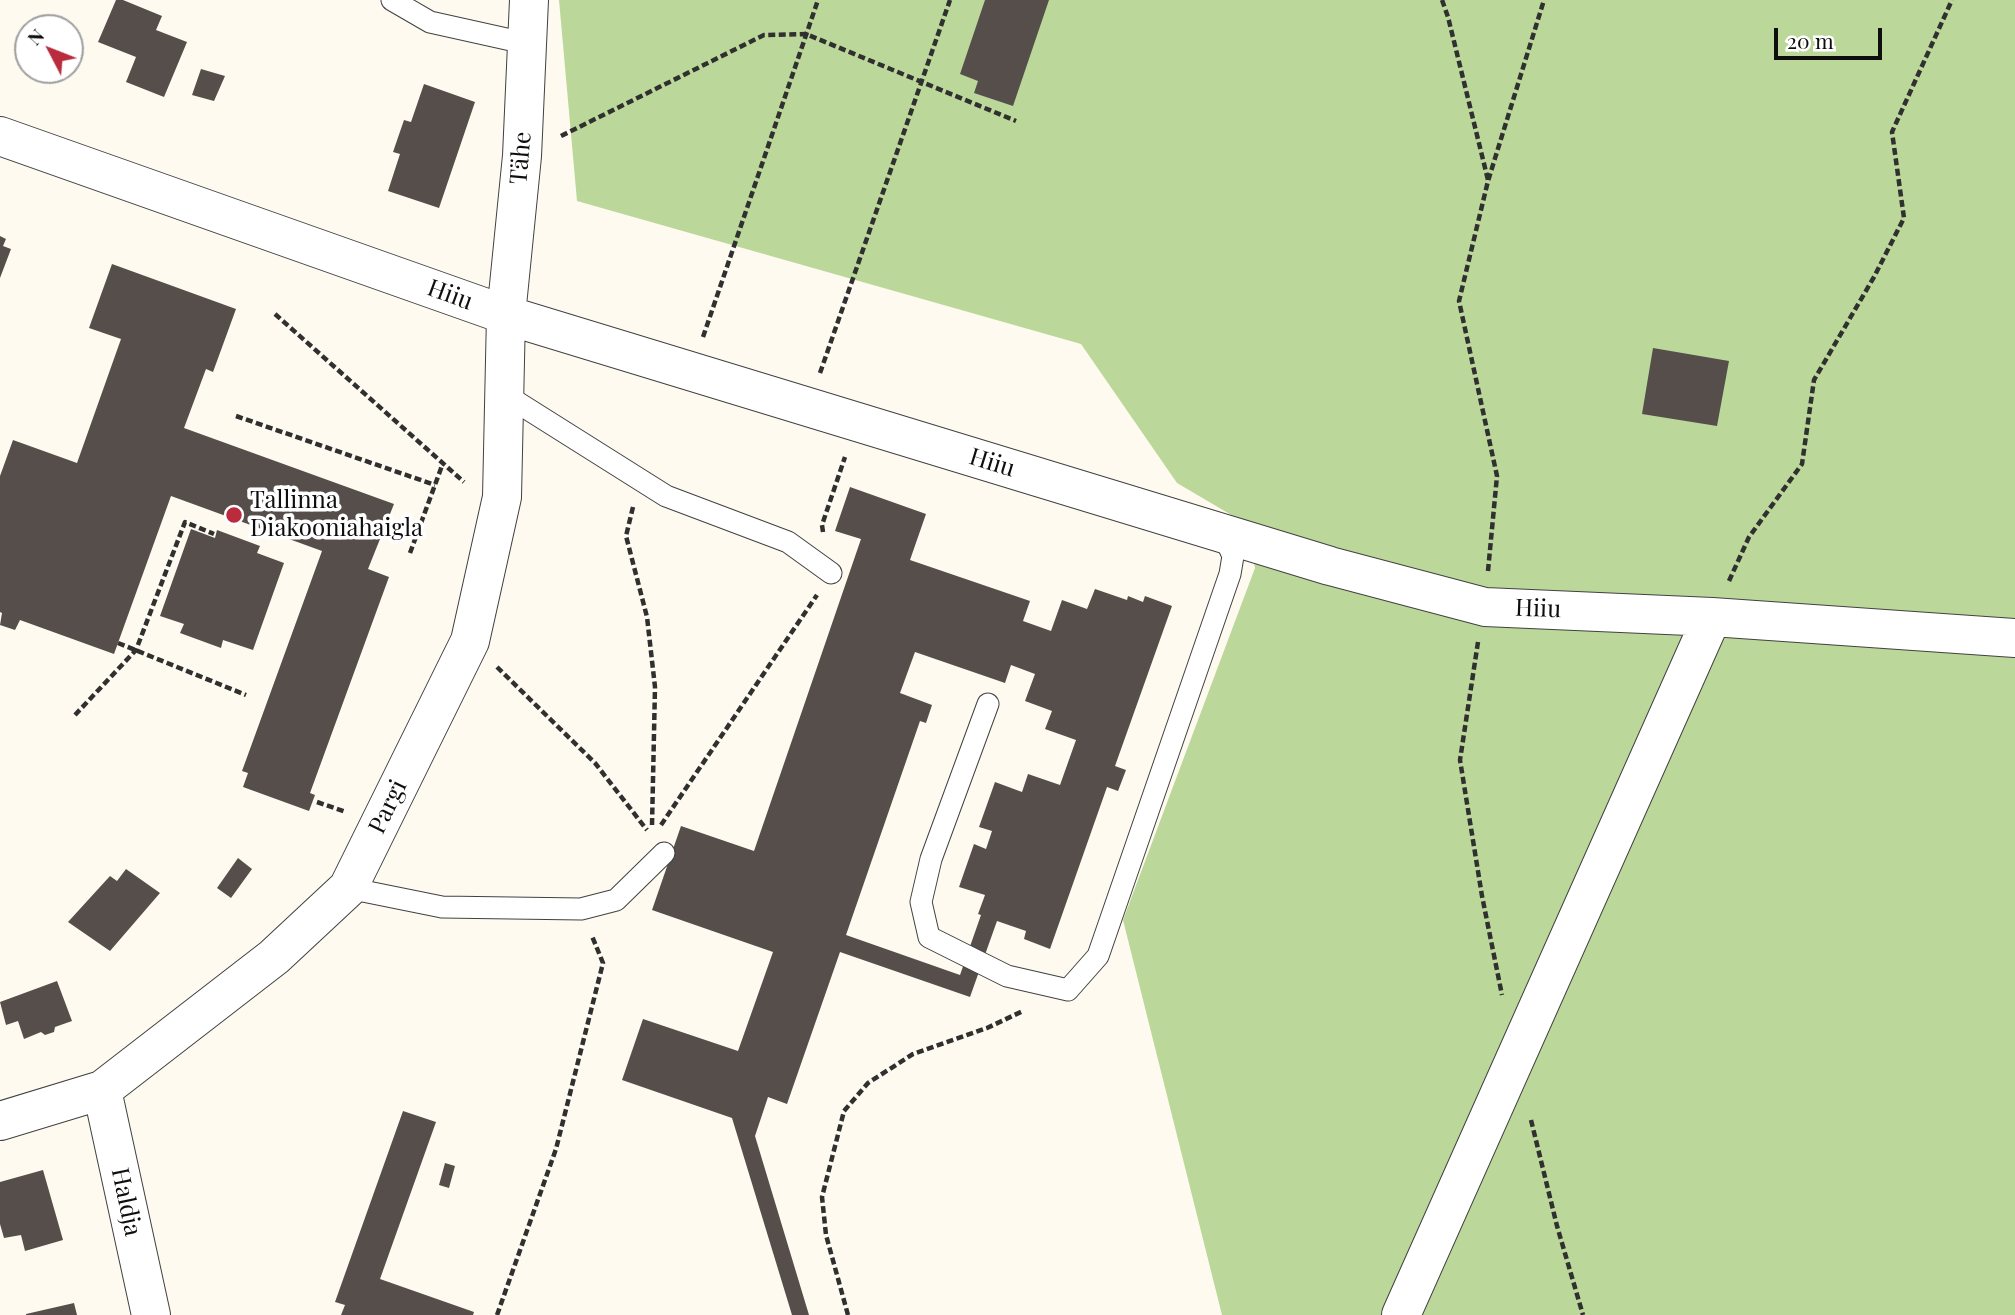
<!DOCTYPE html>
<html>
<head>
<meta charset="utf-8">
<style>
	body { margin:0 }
	#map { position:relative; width:2015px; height:1315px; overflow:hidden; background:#fefaef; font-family:"Playfair Display",serif }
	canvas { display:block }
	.north { position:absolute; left:14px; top:14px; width:70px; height:70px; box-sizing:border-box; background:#fff; border:2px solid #9f9f9f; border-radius:50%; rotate:312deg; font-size:19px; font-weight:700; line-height:28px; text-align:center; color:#0e0e0e }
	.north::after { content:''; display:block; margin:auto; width:24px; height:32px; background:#b92b3d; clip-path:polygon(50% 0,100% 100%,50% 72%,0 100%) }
	.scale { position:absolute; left:1774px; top:28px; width:108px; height:32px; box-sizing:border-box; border:4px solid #0e0e0e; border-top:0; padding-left:9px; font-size:21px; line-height:24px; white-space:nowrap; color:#0e0e0e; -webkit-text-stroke:5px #fff; paint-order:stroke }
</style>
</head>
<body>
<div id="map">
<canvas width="2015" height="1315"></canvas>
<div class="north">N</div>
<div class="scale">20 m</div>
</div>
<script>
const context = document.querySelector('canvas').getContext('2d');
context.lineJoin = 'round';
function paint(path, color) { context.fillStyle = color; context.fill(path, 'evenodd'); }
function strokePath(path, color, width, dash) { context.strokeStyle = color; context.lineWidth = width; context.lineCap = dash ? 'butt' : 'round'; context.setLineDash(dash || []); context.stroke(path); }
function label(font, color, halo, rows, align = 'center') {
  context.font = font + ' "Playfair Display",serif'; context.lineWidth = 7; context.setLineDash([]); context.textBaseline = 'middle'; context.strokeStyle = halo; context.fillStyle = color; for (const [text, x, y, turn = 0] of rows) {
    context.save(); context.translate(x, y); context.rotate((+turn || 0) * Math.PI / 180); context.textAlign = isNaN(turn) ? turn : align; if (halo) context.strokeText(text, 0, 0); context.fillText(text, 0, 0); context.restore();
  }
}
paint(new Path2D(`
	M559 0H2015V1315H1222L1123 920 1255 568 1245 523 1177 483 1081 344 577 201Z`), '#bbd89a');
paint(new Path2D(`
	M116 0H123L162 16 156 30 187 42 164 97 126 82 136 57 98 42Z
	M985 0H1049L1013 106 974 93 978 81 960 74Z
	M201 69 225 76 214 101 192 95Z
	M424 84 475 102 439 208 388 191 400 154 393 152 404 120 411 122Z
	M0 236 6 239 3 246 11 249 0 278Z
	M112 264 236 309 213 372 206 369 184 428 394 504 368 569 389 577 310 793 315 795 309 811 243 787 248 773 242 771 322 551 171 496 114 654 20 620 15 630 0 625 2 613 0 612V476L13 440 77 463 121 339 89 328Z
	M1653 348 1729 361 1717 426 1642 414Z
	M850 487 926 514 910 560 1030 601 1023 621 1051 631 1062 600 1087 609 1095 589 1127 600 1128 596 1143 602 1145 596 1172 606 1115 766 1126 770 1118 791 1107 787 1050 949 1024 939 1026 931 997 921 970 997 840 952 787 1104 768 1097 755 1136 809 1315H792L732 1118 622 1080 643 1019 738 1051 773 952 652 910 681 826 754 851 861 539 835 531ZM915 652 1005 683 1011 665 1035 674 1025 701 1052 711 1045 729 1076 740 1060 785 1028 774 1022 792 995 782 979 827 992 831 986 849 974 844 959 887 985 895 978 914 981 915 960 975 846 935 920 721 926 723 932 705 900 693Z
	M191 529 215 538 217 530 260 546 257 553 284 563 253 650 223 640 221 648 180 633 184 624 160 616Z
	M238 858 252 869 231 898 217 888Z
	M126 869 160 893 110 951 68 922 110 876 117 881Z
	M57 981 72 1021 55 1027 54 1032 45 1035 41 1032 24 1039 18 1021 6 1025 0 1002Z
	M403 1111 436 1122 380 1279 474 1312 473 1315H341L345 1305 335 1302Z
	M445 1163 455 1166 449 1188 439 1185Z
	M43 1170 63 1240 25 1251 21 1235 4 1238 0 1224V1182Z
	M74 1303 77 1315H26V1314Z`), '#564e4b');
const lane = new Path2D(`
	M392 0 430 22 529 44
	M504 394 666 496 788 542 831 573
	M988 704 931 859 921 902 929 937 1007 976 1068 990 1098 956 1230 574 1233 556 1223 534
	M348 888 442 907 581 909 616 900 664 853`);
const street = new Path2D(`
	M0 136 506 315 1330 566 1485 607 1712 617 2015 638
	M102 1090 151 1315
	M0 1121 102 1090 274 957 348 888 470 641 502 497 506 315 522 156 529 0
	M1401 1315 1712 617`);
strokePath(lane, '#414141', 23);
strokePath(street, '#414141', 40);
strokePath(new Path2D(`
	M1442 0 1448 17 1488 180
	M561 136 764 35 806 34 1016 121
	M275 314 464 482
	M703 337 818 0
	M820 373 950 0
	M236 416 435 485
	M633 507 626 536 647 617 655 687 652 826
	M823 532 822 525 845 457
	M410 553 443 463
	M1488 571 1497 476 1459 301 1488 181 1544 0
	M1729 581 1749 537 1802 464 1814 380 1874 277 1904 218 1892 132 1952 0
	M1478 642 1460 760 1482 896 1502 995
	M118 643 246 695
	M497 667 595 763 647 830
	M75 715 136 650 185 522 214 534
	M317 802 346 812
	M661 825 817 595
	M1531 1120 1557 1226 1583 1315
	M497 1315 556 1149 603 963 592 936
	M848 1315 826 1235 822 1197 844 1111 868 1083 913 1054 987 1028 1023 1011`), '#303030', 4.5, [7, 3.5]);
strokePath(lane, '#fff', 21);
strokePath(street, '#fff', 38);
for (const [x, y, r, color] of [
	[234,515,9,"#b92b3d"]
]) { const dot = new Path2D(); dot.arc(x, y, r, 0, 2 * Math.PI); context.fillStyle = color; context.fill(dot); strokePath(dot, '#fff', 2.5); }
label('24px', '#0e0e0e', '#fff', [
	["Tähe",521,158,-85],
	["Hiiu",450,295,20],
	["Hiiu",992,463,17],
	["Hiiu",1538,609,2],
	["Pargi",388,807,-64],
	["Haldja",126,1202,78]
]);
label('24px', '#0e0e0e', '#fff', [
	["Tallinna",250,501],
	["Diakooniahaigla",250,529]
], 'left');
</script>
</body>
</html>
